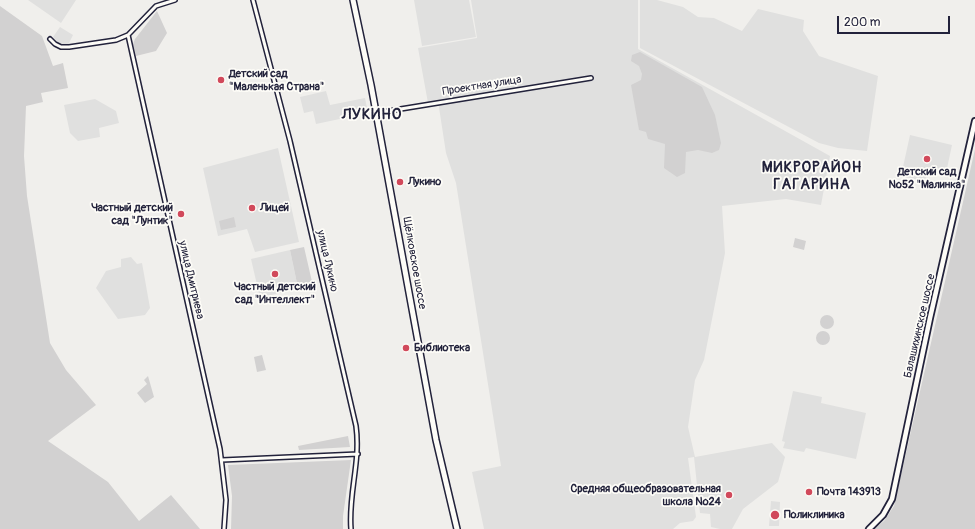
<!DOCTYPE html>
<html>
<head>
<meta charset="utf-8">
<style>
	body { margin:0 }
	#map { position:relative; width:975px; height:529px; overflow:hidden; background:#f0efec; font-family:Pangolin,sans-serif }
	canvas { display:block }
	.scale { position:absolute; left:837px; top:16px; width:113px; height:18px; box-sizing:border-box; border:2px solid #22223b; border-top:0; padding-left:5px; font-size:12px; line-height:14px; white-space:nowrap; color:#22223b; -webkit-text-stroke:3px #fdfcf7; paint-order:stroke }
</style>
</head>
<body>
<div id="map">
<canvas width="975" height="529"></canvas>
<div class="scale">200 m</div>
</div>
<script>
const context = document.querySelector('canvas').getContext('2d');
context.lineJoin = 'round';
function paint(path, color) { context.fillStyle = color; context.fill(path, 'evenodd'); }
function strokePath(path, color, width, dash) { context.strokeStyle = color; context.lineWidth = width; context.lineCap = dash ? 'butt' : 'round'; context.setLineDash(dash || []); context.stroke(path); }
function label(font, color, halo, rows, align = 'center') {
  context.font = font + ' Pangolin,sans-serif'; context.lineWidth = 3.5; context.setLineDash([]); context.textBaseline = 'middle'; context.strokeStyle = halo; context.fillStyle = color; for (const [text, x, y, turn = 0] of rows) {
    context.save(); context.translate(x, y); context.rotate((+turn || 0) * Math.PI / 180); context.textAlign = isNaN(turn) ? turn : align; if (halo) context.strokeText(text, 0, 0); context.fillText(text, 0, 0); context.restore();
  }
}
paint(new Path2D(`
	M28 0H76L61 23Z
	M414 0H469L476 37 422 46Z
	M471 0H638V49L830 156 821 205 786 199 722 206 725 253 704 360 695 380 688 427 695 457 772 443 785 457 778 482 743 509 732 529H720L711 527 710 514 700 513 694 457 688 458 696 517 693 521 680 523 673 529H484L472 472 501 466 456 183 446 153 438 101 428 103 418 48 477 38Z
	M640 0H657L683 7 698 17 714 18 742 31 758 9 804 20 803 31 819 56 878 76 867 151 838 148 819 143 640 48Z
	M60 27 73 35 68 45 58 43 53 37Z
	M326 91 330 105 365 98 368 113 316 124 313 111 304 113 300 97Z
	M95 99 116 111 119 123 99 128 100 137 78 141 70 133 64 105Z
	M910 135 952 145 946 173 932 170 923 181 901 176Z
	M278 148 299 242 255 252 247 229 218 236 203 168Z
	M290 250 298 288 260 298 251 259Z
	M131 257 137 264 142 263 150 308 145 315 118 319 96 288 106 271 121 267V259Z
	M793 391 822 397 821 403 866 413 856 459 806 448 804 452 783 448 785 442 782 441Z
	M771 501 780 502 779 526H769Z`), '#e0e0df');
paint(new Path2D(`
	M0 6 42 36 53 66 63 63 68 88 41 93 43 102 26 106 24 156 27 196 50 343 66 370 96 405 48 441 108 482 139 521 171 495 200 529H0Z
	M157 11 167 33 156 51 136 56 133 44 135 39Z
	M640 52 702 87 715 115 721 143 719 150 712 153 698 150 686 152 685 173 677 177 664 168 665 144 648 139 646 132 639 130 631 85 641 80 642 74 639 66 631 61 632 55Z
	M975 149V529H874L884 521 894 506Z
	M234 217 236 227 221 230 219 221Z
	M795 238 806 241 804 250 793 247Z
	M304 247 313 286 298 288 290 250Z
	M820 322a7 7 0 1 1 14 0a7 7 0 1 1-14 0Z
	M816 338a7 7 0 1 1 14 0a7 7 0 1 1-14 0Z
	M262 355 266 370 257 372 254 357Z
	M148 376 154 397 145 403 137 393 147 384 144 380Z
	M348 436 350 447 299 450 298 446Z
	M351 460 343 516V529H231L232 496 228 465Z`), '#d2d1d1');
const minor = new Path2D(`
	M253 0 290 141 356 426C361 462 348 494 351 529
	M128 35 220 449 226 500 224 529
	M50 39 55 44 61 47H69L116 40 128 35 156 6 175 0
	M376 113 591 78
	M222 460 358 454`);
const secondary = new Path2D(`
	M869 529 883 515 892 499 930 318 975 121`);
const primary = new Path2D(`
	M353 0 371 85 436 440 457 529`);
strokePath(minor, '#22223b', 6);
strokePath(secondary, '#22223b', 8);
strokePath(primary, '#22223b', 8);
strokePath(minor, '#fdfcf7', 3);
strokePath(secondary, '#fdfcf7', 4.5);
strokePath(primary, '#fdfcf7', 5);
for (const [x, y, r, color] of [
	[221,80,4,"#d1495b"],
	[927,159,4,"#d1495b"],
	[400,182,4,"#d1495b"],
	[252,208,4,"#d1495b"],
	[181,214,4,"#d1495b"],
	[275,274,4,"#d1495b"],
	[406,348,4,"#d1495b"],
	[809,492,4,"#d1495b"],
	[729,495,4,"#d1495b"],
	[775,515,5,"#d1495b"]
]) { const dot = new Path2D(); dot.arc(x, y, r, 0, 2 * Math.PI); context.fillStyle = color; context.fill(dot); strokePath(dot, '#fdfcf7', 1.5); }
label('bold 11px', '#22223b', '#fdfcf7', [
	["Детский сад",229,74],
	["\"Маленькая Страна\"",229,87],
	["Детский сад",927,172,"center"],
	["№52 \"Малинка\"",927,185,"center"],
	["Лукино",408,182],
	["Частный детский",173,208,"right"],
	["сад \"Лунтик\"",173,221,"right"],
	["Лицей",260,208],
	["Частный детский",275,287,"center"],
	["сад \"Интеллект\"",275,300,"center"],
	["Библиотека",414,348],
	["Средняя общеобразовательная",721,489,"right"],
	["школа №24",721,502,"right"],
	["Почта 143913",817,492],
	["Поликлиника",784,515]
], 'left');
label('11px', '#22223b', '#fdfcf7', [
	["Проектная улица",482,86,-9],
	["улица Лукино",327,261,77],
	["Щёлковское шоссе",414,263,80],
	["улица Дмитриева",191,280,77],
	["Балашихинское шоссе",920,326,-77]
]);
context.letterSpacing = '1px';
label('bold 15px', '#22223b', '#fdfcf7', [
	["ЛУКИНО",372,115],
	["МИКРОРАЙОН",812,168],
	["ГАГАРИНА",812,185]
]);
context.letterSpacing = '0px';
</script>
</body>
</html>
